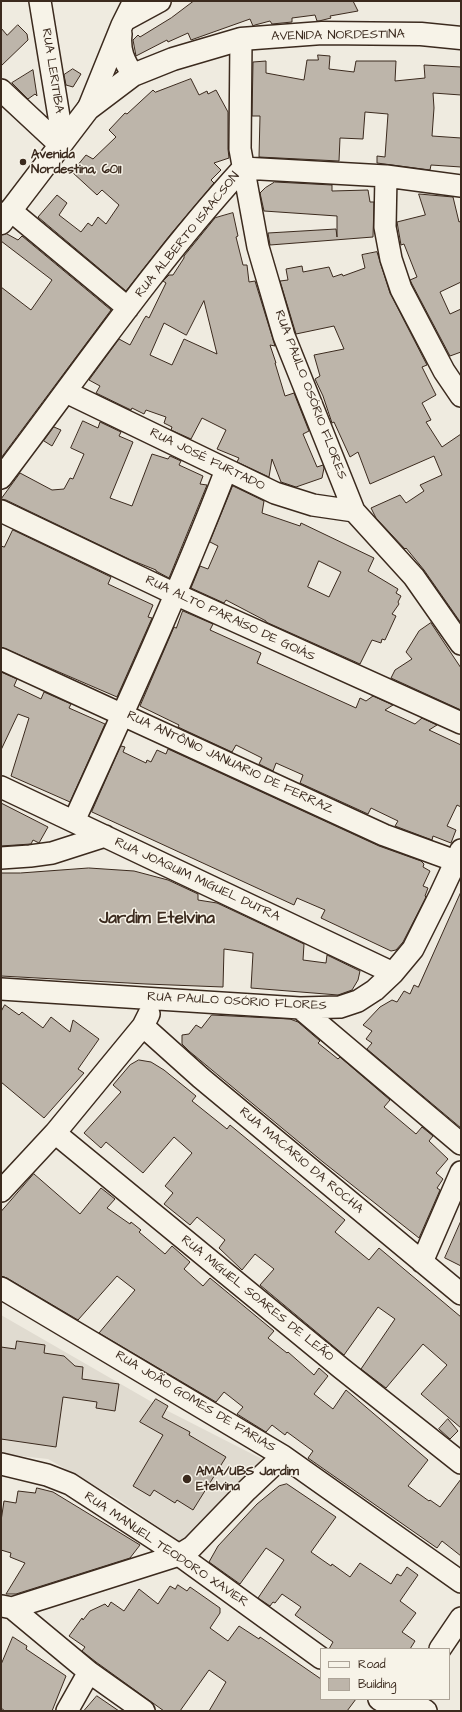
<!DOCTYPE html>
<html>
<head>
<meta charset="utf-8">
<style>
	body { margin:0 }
	#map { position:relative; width:462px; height:1712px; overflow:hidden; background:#efebe0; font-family:"Architects Daughter",sans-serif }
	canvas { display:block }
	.frame { position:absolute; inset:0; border:2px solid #3b2a1e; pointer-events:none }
	.legend { position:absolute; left:320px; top:1648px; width:130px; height:52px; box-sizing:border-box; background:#f7f3e8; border:1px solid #aca397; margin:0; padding:5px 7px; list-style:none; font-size:12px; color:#3b2a1e }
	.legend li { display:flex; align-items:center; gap:8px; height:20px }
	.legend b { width:20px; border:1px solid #aca397 }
</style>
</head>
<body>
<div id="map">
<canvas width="462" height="1712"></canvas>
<div class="frame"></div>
<ul class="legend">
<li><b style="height:5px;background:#f7f3e8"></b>Road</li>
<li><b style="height:11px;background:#bdb5aa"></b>Building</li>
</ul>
</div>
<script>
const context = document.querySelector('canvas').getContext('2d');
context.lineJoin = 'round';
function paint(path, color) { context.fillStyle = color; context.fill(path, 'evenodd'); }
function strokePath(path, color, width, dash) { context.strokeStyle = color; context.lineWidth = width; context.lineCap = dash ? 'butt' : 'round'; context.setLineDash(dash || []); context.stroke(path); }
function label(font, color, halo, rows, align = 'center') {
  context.font = font + ' "Architects Daughter",sans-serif'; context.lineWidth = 3; context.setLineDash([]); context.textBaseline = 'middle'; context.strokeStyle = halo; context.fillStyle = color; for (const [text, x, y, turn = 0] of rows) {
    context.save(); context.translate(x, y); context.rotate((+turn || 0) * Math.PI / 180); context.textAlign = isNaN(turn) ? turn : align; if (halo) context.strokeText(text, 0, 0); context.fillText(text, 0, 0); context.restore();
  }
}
paint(new Path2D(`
	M1 1315 164 1409 262 1459 187 1547 118 1499 48 1459 1 1454Z`), '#e0dbd0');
const building = new Path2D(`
	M194 1H353L358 11 330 16 331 18 319 21H317L315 15 292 18V22L272 24 270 21 255 25 253 26 250 19 191 40 188 33 168 42 167 40 136 56 133 40 138 35 140 37 171 18Z
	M18 25 27 34 28 40 1 66V28L7 35Z
	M318 55 330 56 329 69 354 72 356 61H396L395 81 425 78 424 65 461 67V95L433 93 434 108 432 136 461 138V167L431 165 430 170 377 163V156L385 157 388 114 365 112 363 139 340 138 339 161 259 157 260 116H252L253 62 266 61V73L304 80 307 60H318Z
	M73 69 81 74 73 87 66 85 64 75Z
	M33 70 37 96 35 94 28 99 12 83Z
	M191 79 199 95 207 91 208 94 216 90 228 112V149L229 158 214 163 221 170 211 180 214 183 170 235 126 291 38 217 57 195 67 203 59 215 81 232 88 223 92 226 98 217 106 224 119 205 102 190 97 195 72 172 86 155 93 159 116 137 109 130 125 113 127 114 153 90 155 92Z
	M275 182 332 185V191L368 190 370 202H374L373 237 270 245 268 233 336 229 337 237V216L264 211 260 193 265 188Z
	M419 194 453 197 459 222 461 221V282L440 292 450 314 461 309V352L450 356 412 284 410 280 417 277 404 244 401 245 397 222 425 215Z
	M233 213 238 236 236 237 243 265H247L249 282 255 281 275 346 270 345 276 363H275L285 396 294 393 309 431 303 434 317 467 323 465 324 468 322 478 296 487 281 482 272 459 269 477 237 462 239 458 217 449 226 430 202 418 191 439 171 430 172 427 164 423 166 417 146 410 144 414 132 408 131 410 96 393 100 386 89 380 119 339 130 345 144 319 146 316 149 318 166 283 163 281 169 275H173L184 258V256L215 218ZM204 301 217 354 184 339 172 365 150 355 164 323 186 335Z
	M7 234 18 240 22 236 111 310 1 458V287L31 310 52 280 1 241V235Z
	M377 252 390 293 427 365 422 367 436 395 422 403 431 420 426 422 442 447 461 434V623L424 570 406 548 405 549 376 518 371 508 400 495 406 503 424 491 420 485 442 475 434 456 370 484 358 452 350 457 334 422 332 423 323 396 315 379 320 376 314 355 344 349 334 326 296 334 280 281 288 280 286 269 302 266 303 272 329 267 333 277 342 274 343 276 365 268 362 255Z
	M83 421 98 428 100 422 121 432 119 436 133 442 110 498 132 506 152 454 168 459 170 456 181 461 179 465 203 476 200 484 207 485 169 578 156 571V570L131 560 6 500 1 499 20 473 52 490 64 489 70 478 73 479 84 454 71 448Z
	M54 427 61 430 52 446 44 441Z
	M233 486 264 501 262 513 300 526 301 523 374 558 368 571 398 589 396 593 401 596 398 602 399 604 392 614 396 616 385 640 382 639 381 643 372 640 360 664 266 622V621L226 600 224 603 191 588 200 566 208 569 218 546 210 542ZM319 561 341 572 329 597 308 587Z
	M13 530 111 577 108 584 153 605 148 617 152 618 117 697 1 647V546L4 547Z
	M183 611 213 624 210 630 261 653 257 663 356 708 360 698 366 701 373 696 393 705 385 710 415 724 422 718 437 725 429 730 461 745V807L457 805 447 826 456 830 451 843 433 836 432 840 395 826 398 821 371 808 368 814 300 783 303 775 276 763 273 771 259 764 262 758 236 745 232 752 178 727 179 725 140 706 174 627 176 628Z
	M431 623 461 668V710L391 678 395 670 412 659 406 652 419 631Z
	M1 672 17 679 14 686 41 699 44 692 71 704 69 708 105 724 70 802 11 776 29 718 18 714 1 750Z
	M121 746 125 747 123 752 146 763 147 760 151 762 157 750 166 754 168 749 379 846 421 861 424 864 423 867 430 871 423 886 428 888 425 896 426 897 403 942 396 950 391 951 321 918 325 910 297 898 294 905 92 812Z
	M1 803 48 827 39 843 33 840 31 844 1 846Z
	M89 868 134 871 168 880 198 894V900L217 903 304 944 303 960 326 963 327 955 360 971 358 980 352 990 338 995 251 988 253 953 224 949 223 987 146 984 1 976V873H20Z
	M461 892V1128L367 1049 372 1043 366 1039 372 1031 363 1025 380 1007 392 1000 397 1002 404 991 410 994 414 985 418 987Z
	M5 1005 19 1015 22 1012 43 1028 51 1017 70 1032 73 1020 99 1039 78 1069 84 1073 44 1118 1 1082V1012Z
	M212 1015 290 1019 298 1022 320 1041 318 1043 338 1059 340 1057 390 1100 384 1107 416 1134 422 1127 433 1136 429 1141 448 1159 436 1173 443 1179 437 1188 440 1190 419 1238 323 1162 189 1051 182 1044V1035L189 1034 196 1025 201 1028Z
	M139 1060 151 1062 164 1070 196 1096 192 1101 227 1129 230 1125 345 1220 335 1232 369 1260 379 1248 461 1317V1428L421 1394 447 1365 423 1344 386 1388 361 1369 395 1319 378 1307 344 1355 260 1285 274 1269 255 1254 242 1270 219 1248 225 1240 197 1217 190 1225 164 1204 173 1193 165 1186 192 1153 174 1137 143 1173 106 1142 101 1148 84 1133 121 1092 113 1085 130 1065Z
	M34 1174 80 1214 101 1188 115 1199 107 1208 130 1224 131 1222 141 1230 139 1232 165 1254 172 1246 190 1262 184 1269 203 1286 210 1278 274 1331 268 1338 287 1353 288 1352 314 1375 319 1368 328 1376 314 1394 333 1409 346 1390 428 1460 408 1486 429 1501 430 1500 440 1507 461 1479V1556L442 1541 437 1548 308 1458 313 1451 287 1432 285 1435 272 1425 266 1432 237 1414 243 1407 224 1392 216 1402 99 1333 135 1290 117 1276 78 1320 7 1278 1 1276V1212Z
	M461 1221V1266L445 1258Z
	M17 1341 45 1345 44 1353 64 1356 75 1366 83 1367 82 1379 119 1384 115 1411 96 1408 97 1402 63 1397 56 1447 1 1439V1347L15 1349Z
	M156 1399 168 1406 162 1417 190 1432 189 1435 226 1457 193 1510 177 1500 175 1503 154 1490 150 1496 133 1486 163 1435 140 1422Z
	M448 1419 458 1431 450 1439 439 1429Z
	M287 1484 336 1517 311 1552 331 1566 332 1564 350 1577 360 1563 391 1584 397 1574 401 1576 407 1567 418 1575 400 1601 416 1613 402 1632 415 1641 410 1649H329L333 1642 295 1615 301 1607 282 1594 275 1603 273 1602 270 1606 258 1598 284 1560 266 1548 240 1584 209 1562 218 1546 257 1504 279 1486Z
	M37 1488 53 1492 140 1545 130 1558 16 1594H6L25 1563 10 1557 11 1553 1 1550V1521L4 1501 16 1503 18 1491 35 1493Z
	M178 1585 187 1591 190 1587 220 1608V1613L210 1628 228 1641 239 1626 259 1639 260 1637 321 1679V1699H356L347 1711H209L226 1682 209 1670 180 1711H164L96 1662 82 1651 85 1647 69 1636 82 1618 83 1620 90 1611 105 1604 108 1607 111 1602 124 1611 139 1589 158 1604 170 1586 175 1589Z
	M13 1637 27 1646 26 1649 66 1676 52 1711H5L1 1708V1665Z
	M97 1696 119 1711H84Z`);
paint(building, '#bdb5aa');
strokePath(building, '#3b2a1e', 1);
const minor = new Path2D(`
	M40 1 63 141
	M125 20 160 1
	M121 34C119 51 124 61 133 75
	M241 39 240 149 258 247 284 336 354 511 414 577 461 644
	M1 90 60 145
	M88 109 122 25 134 1
	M386 176 385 227 391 259 401 289 444 371 461 396
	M10 210 128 308
	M66 392 275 493 313 505 354 511
	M1 478C80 374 155 264 243 168L386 176 461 186
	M1 511 175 594 461 723
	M1 659 384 835 461 863
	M1 787 393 973
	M74 821C127 705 180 589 226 470
	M1 858 30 856 52 853 105 836
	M1 989 300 1008 340 1007 358 1001 375 990 393 973 413 949 440 895 461 850
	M300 1008 461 1144
	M143 1026 201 1078 461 1294
	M55 1133 341 1368 461 1463
	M1 1191 55 1133 143 1026 149 1014
	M422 1262 461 1172
	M1 1288 283 1456 461 1582
	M1 1464 47 1475 70 1484 179 1555 321 1658
	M2 1606 12 1608 89 1672 144 1711
	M12 1608 179 1555 192 1547 247 1490 283 1456
	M440 1649 461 1618
	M379 1699 398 1711
	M407 1699 426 1711
	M67 1711 89 1672`);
const major = new Path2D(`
	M1 223 88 109 133 75 173 59 241 39 322 33 421 34 461 38`);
strokePath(minor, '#3b2a1e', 24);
strokePath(major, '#3b2a1e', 25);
strokePath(minor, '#f7f3e8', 21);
strokePath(major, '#f7f3e8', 22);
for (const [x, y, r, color] of [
	[23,162,4,"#3b2a1e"],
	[187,1479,5,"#3b2a1e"]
]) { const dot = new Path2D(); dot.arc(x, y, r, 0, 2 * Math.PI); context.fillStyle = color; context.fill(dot); strokePath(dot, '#f7f3e8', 1.5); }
label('13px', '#3b2a1e', '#f7f3e8', [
	["AVENIDA NORDESTINA",338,36,-1],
	["RUA LERITIBA",52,71,81],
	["RUA ALBERTO ISAACSON",188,235,-51],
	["RUA PAULO OSÓRIO FLORES",310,395,69],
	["RUA JOSÉ FURTADO",207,460,26],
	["RUA ALTO PARAÍSO DE GOIÁS",230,619,25],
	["RUA ANTÔNIO JANUARIO DE FERRAZ",230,763,25],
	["RUA JOAQUIM MIGUEL DUTRA",197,880,25],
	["RUA PAULO OSÓRIO FLORES",237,1002,3],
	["RUA MACARIO DA ROCHA",301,1161,40],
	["RUA MIGUEL SOARES DE LEÃO",257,1299,39],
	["RUA JOÃO GOMES DE FARIAS",195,1402,31],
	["RUA MANUEL TEODORO XAVIER",166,1550,34]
]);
label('bold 13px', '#3b2a1e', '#f7f3e8', [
	["Avenida",31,155],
	["Nordestina, 6011",31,170],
	["AMA/UBS Jardim",196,1472],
	["Etelvina",196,1487]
], 'left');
label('bold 17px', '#3b2a1e', '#f7f3e8', [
	["Jardim Etelvina",157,919]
]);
</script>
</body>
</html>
